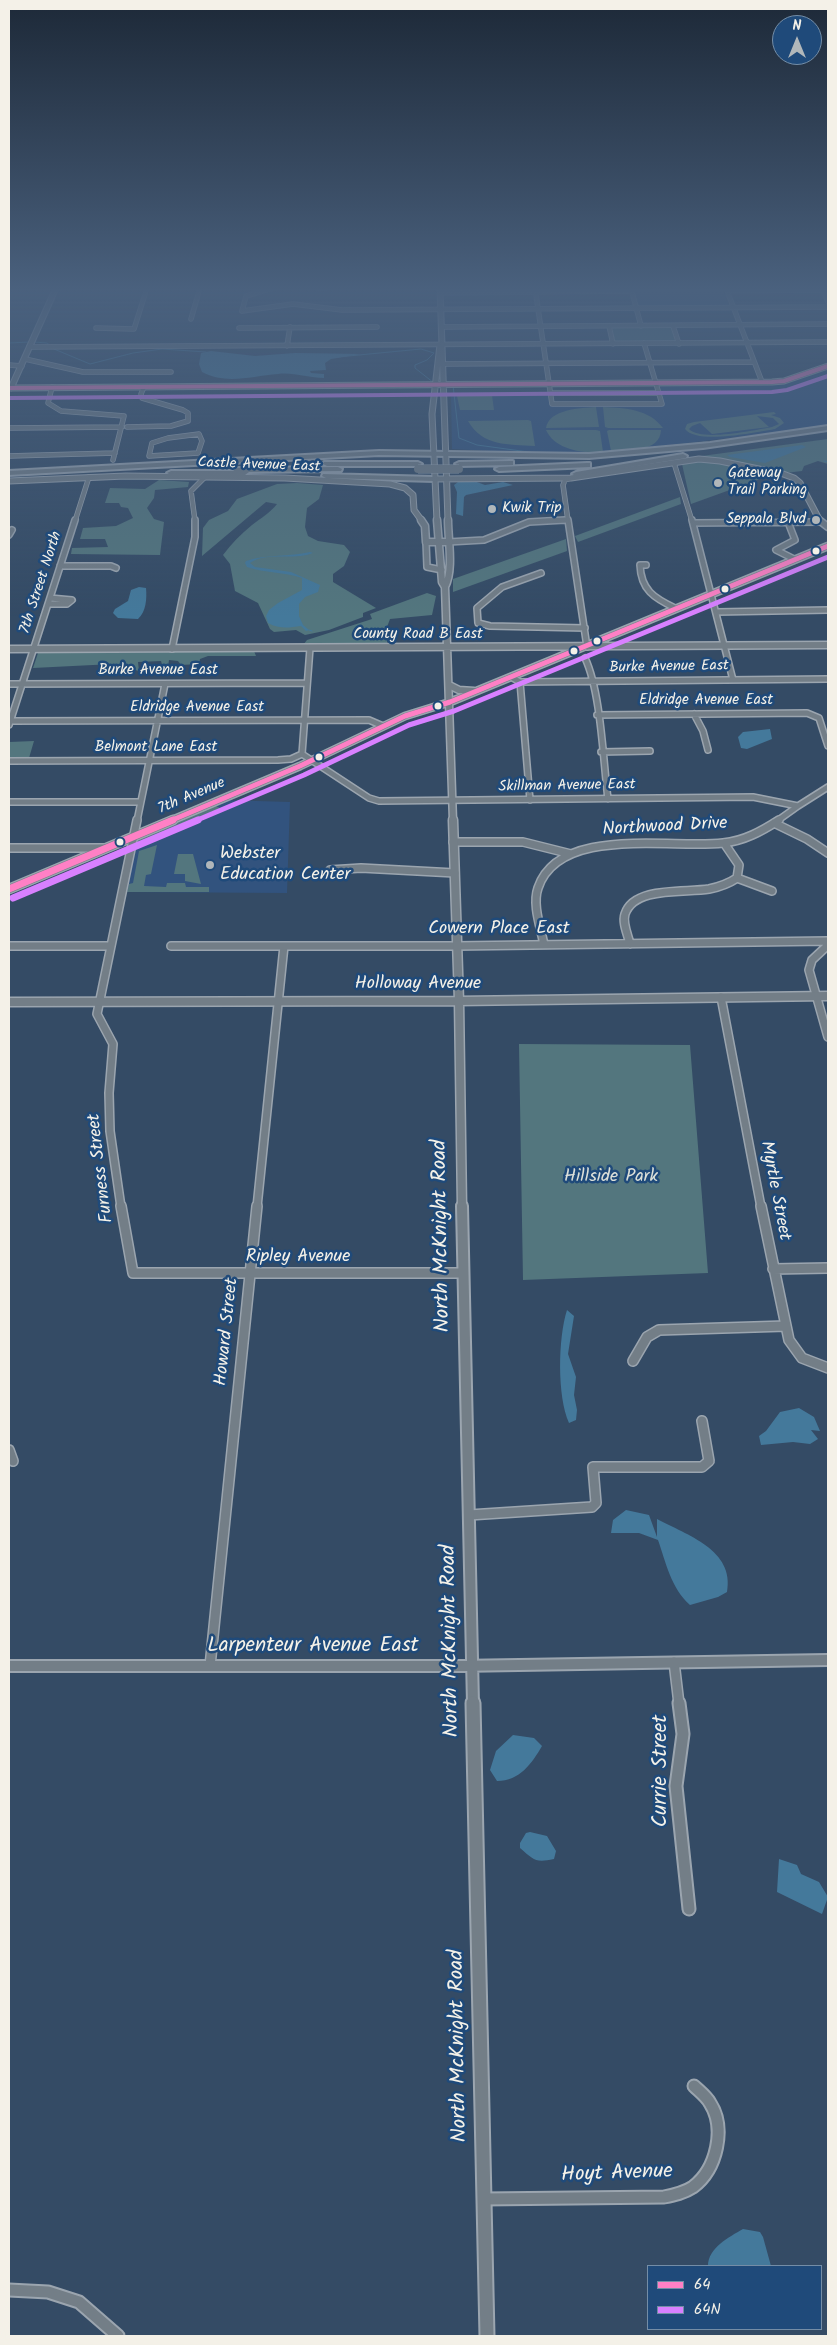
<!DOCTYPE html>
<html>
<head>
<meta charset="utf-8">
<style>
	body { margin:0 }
	#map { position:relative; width:837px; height:2345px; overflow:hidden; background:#344b65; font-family:Kalam,sans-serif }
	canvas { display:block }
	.frame { position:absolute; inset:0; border:10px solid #f4f1e8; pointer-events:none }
	.legend { position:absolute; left:647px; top:2265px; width:175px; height:65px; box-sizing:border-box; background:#1f4a7a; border:1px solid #748da6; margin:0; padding:6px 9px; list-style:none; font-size:15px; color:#f4f1e8 }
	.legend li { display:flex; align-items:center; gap:10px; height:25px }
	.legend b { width:25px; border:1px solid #748da6 }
	.north { position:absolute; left:772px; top:15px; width:50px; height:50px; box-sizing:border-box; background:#1f4a7a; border:1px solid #748da6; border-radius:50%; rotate:0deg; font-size:14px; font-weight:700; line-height:20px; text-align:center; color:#f4f1e8 }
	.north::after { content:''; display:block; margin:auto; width:18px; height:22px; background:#b1b7ba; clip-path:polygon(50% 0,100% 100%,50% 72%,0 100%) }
</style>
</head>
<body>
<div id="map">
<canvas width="837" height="2345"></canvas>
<div class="frame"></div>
<ul class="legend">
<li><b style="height:6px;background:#ff80c5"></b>64</li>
<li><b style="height:6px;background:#d880ff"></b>64N</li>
</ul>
<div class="north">N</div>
</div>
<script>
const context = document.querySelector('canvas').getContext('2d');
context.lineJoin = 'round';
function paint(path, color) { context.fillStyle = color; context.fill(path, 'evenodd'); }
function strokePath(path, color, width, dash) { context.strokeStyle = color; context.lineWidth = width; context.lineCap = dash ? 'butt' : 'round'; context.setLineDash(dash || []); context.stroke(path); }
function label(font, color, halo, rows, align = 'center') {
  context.font = font + ' Kalam,sans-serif'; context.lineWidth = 5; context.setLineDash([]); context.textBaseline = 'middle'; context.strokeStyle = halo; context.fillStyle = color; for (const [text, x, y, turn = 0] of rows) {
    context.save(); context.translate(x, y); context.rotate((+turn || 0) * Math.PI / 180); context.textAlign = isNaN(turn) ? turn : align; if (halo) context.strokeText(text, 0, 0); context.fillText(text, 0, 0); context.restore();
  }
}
paint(new Path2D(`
	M633 288H722L729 306H638Z
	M828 369V425L821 427 620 451 567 455 452 449 451 395 551 393 552 404H661L656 382 780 383Z
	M223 800 290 802 287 893 126 892 137 838Z`), '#32537e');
paint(new Path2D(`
	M671 326 676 343H615L612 327Z
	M492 395 494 410H460L457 396Z
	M596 407 599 427 546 428C549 409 581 408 596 407Z
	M603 407C625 408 649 409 663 428H608L605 427Z
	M774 412 776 414 771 415 780 418 784 423 775 429C756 432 697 445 685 429L687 424 694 422ZM757 416 773 418 779 424 772 427C755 430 701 442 689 429L692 426 700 423 712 434 769 427Z
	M528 420 531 421 535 446C508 444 483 447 468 421Z
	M596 430 600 431 603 452C584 454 555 450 546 430Z
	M609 430H661C660 453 628 449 611 451L607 431Z
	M828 439V464L818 461 804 466 802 471 785 473 718 458 694 457Z
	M710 460 774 474 691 504 682 464Z
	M159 480 189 482 188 487 155 490 154 498 147 508 154 519 164 522 160 555 71 554 72 548 108 547 105 539H80L83 528 116 526 133 518 128 508 121 507 119 503H105L110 488 145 489Z
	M297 483 323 485 319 499 307 508 305 527 308 536 318 541 344 545 350 552 344 566 333 574V582L376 608 363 613V617L329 630 305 635 296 630 274 632 270 629 258 603 235 591 230 564 223 555C231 544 241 534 252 525 261 518 270 513 277 504L266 502 202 556 203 528 209 520 228 511 237 499 277 484Z
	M680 497 681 504 578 542 575 536Z
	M566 539 567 551 453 592V579Z
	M427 593 436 596 432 615 390 619 387 627V643L382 645H303L307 640 372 619 370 614Z
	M254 651 256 656H208L200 659 199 664 181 665 178 661 169 660 168 667 163 668 161 661 138 662 139 671 113 664 33 668 38 653Z
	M34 741 29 758H9V742Z
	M214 805 220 808 219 811H213L159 834 161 837 143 844 137 845 138 837Z
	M157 845 151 874 146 875 144 886 166 887 167 883H185L186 887H209V892H127L129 884 133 883 139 851Z
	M178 854H193L201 884 185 881V874H174Z
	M519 1044 690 1045 708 1273 523 1280Z`), '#53767e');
paint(new Path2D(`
	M211 351 255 356 295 353 361 354 331 359 325 363 326 370 310 371 311 373 324 374V378C309 378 293 372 278 374 251 376 227 385 202 372L199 364 201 353Z
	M802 445 806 447 765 463 730 457 727 455Z
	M474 481 485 485 503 482 513 485 466 495 464 497 463 516 456 514 457 492 454 485 458 482Z
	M310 552 313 553C293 561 267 551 250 563L255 567 291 572 320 585 318 592 305 597 299 604V616L303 625 309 630 306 631 301 626C288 628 279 629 268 623L266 616 269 610 278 603 302 590V578C284 572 265 573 247 567L245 563 246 561C267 554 289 557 310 552Z
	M139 587 146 588C147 599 146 612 138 619L118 618 113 613 115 609 128 601 131 590Z
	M770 729 772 739 747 749 741 748 738 737 743 732Z
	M567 1310 574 1316 568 1354 576 1377 574 1395 577 1410 576 1420 569 1423C557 1396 558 1338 567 1310Z
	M799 1408 814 1417 820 1431 811 1430 818 1439 810 1444 793 1442 761 1445 759 1436 766 1431 780 1412Z
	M626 1510 649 1515 657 1537V1519C687 1535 735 1550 727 1592L718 1597 690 1605C671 1588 666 1563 658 1540L639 1533H611L613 1520Z
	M513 1735 534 1738 542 1746C532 1763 520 1781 497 1781L490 1770 496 1751Z
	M530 1832 547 1836 556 1851 554 1859C535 1863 534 1860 520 1848V1843L526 1833Z
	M779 1859 797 1865 801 1874 819 1882 828 1897 822 1914 777 1892Z
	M743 2229 760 2232 763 2237 771 2266H708C708 2248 729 2237 743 2229Z`), '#44799b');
strokePath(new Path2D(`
	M34 342 47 343 51 346
	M9 343 30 342
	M54 349 90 364 133 353 162 349 206 352
	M338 357 421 349 434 353 427 360 415 365V368L434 383
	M453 385 459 438 477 445 536 453
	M621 451 705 442
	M579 454 616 452
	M824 461 828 462
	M309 630 312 631`), '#44799b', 1);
const minorFar4 = new Path2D(`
	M273 288 246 296 242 311 293 304 342 310 828 307
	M319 288H326
	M535 288 552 404H662L644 343
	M631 288 641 326
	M726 288 762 382
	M822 288 828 302
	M727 291 828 290
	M440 293 631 291
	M191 319 200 288
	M609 326 613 344
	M673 326 679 344
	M441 327 828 324
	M96 328 134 329 147 288
	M239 328 377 327
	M287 346 290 327
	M29 347 828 342
	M25 359 83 372H171
	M443 364 754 362
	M9 365 22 366
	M52 387 48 403 61 411 124 416 113 460
	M144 387 141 394 142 398 183 410 188 413V421
	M551 393H659
	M127 427 171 426 188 421
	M9 428 122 427
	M199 434 202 441 198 453 149 456 152 443 168 438Z
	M9 456 115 453
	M674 463 692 521
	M75 521 89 477
	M195 521 191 491 205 477
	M540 521 568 520
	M568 521 563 485 565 480 571 478`);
const minorFar3 = new Path2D(`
	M568 520 587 647
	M692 520 733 680
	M788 522 795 540 776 550 794 559
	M693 523 820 522
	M9 535 12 530
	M426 542 427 567 442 570
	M448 542 484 540 529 522 565 520
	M646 565H640C641 590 654 598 675 608
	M60 566H111L116 568
	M541 573 502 587 477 608 478 623 490 626 585 628
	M48 604H67L72 600 50 598
	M717 612 828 610
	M310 648 302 754 369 798 379 801 753 797 798 806 828 787
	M172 649 195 537V520
	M585 658C601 692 603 760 608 799
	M511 677 520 682 828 679
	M520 682 530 800
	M9 684 307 683
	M694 714 703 731 708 750
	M597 715 807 713 819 718 828 746
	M9 721 369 720 383 726
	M9 725 75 520
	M601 752 650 751
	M9 761 278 760 291 759 302 754
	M9 802H140
	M137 821 165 684
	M777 821 798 806`);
const minorFar2 = new Path2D(`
	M774 823 807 839 828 853
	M453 842H523L571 854
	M9 848H105
	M330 870 361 868 455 873
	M737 878 772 891
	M630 944C628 935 622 923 625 914 634 886 685 893 709 889 719 887 728 884 737 878L739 865 724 843
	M544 945C541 928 532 905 538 888 559 825 672 849 723 843 744 841 762 831 779 820
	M828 945 812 960 809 970 828 1037
	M9 946H110
	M171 946H457L828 941
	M721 997 761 1207
	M121 1207 110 1131 109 1093 113 1044 97 1014 137 820
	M257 1207 284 946`);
const minorFar1 = new Path2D(`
	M121 1206 133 1273H463
	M761 1206 789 1340 802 1358 828 1368
	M773 1269 828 1268
	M633 1361 647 1337 659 1330 786 1326
	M9 1450 13 1461
	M469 1515 592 1507 596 1503 593 1467H702L709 1461 702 1421
	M674 1662 679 1704
	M210 1666 257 1206`);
const minor = new Path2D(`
	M679 1703 683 1734 676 1786 689 1909
	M484 2199 664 2197C674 2195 684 2193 693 2187 717 2169 726 2128 710 2103 706 2096 699 2091 694 2086
	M9 2290 48 2292 79 2302 118 2336`);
const tertiaryFar4 = new Path2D(`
	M440 288 448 521
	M9 388 772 382 784 381 828 366
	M11 388 56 288
	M775 471 794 478 800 483 820 521
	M434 479 571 478 699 459 720 461 778 473
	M9 481 126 476 285 478 390 484 405 488 413 495 414 510 422 521
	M437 521 432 414 440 345`);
const tertiaryFar3 = new Path2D(`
	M421 520 425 526 426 542H448
	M437 520 442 582 445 587 453 821
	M819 520 828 527
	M445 587C454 569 448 540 448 520
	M9 649 828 645
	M449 685 459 690 474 691
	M170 821 300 766 405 716 450 702 828 546`);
const tertiaryFar2 = new Path2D(`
	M453 820 459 1001 462 1207
	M9 889 173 820
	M9 1002 459 1001 828 996`);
const tertiaryFar1 = new Path2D(`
	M462 1206 473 1704
	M9 1666H457L828 1660`);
const tertiary = new Path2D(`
	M473 1703 487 2336`);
const motorway = new Path2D(`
	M828 426V430L703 448 589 458 379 455 9 475V471L379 451 589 454 710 443Z
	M683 454 687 456 686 458 576 476 572 474 576 472Z
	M510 461H513V465L459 466 455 464 459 462Z
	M324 462H418L422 464 418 466H327L323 464Z
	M587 463H590V467L499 471 495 469 499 467Z
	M338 467 342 469 341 471 249 472 245 475H171L167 473 171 471H233L237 468Z
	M323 474 434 477 438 479 434 481 326 478 322 476Z`);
strokePath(minorFar4, '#9ba5af', 5.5);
strokePath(minorFar3, '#9ba5af', 8);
strokePath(minorFar2, '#9ba5af', 10);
strokePath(minorFar1, '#9ba5af', 12);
strokePath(minor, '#9ba5af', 15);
strokePath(tertiaryFar4, '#9ba5af', 7);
strokePath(tertiaryFar3, '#9ba5af', 9);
strokePath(tertiaryFar2, '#9ba5af', 11);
strokePath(tertiaryFar1, '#9ba5af', 14);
strokePath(tertiary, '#9ba5af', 17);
strokePath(motorway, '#9ba5af', 4);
strokePath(minorFar4, '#737e87', 4);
strokePath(minorFar3, '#737e87', 5);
strokePath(minorFar2, '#737e87', 7);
strokePath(minorFar1, '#737e87', 9);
strokePath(minor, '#737e87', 11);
strokePath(tertiaryFar4, '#737e87', 5);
strokePath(tertiaryFar3, '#737e87', 6);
strokePath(tertiaryFar2, '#737e87', 8);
strokePath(tertiaryFar1, '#737e87', 10);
strokePath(tertiary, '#737e87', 13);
paint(motorway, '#737e87');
const motorwayBridge = new Path2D(`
	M418 469H459`);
strokePath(motorwayBridge, '#9ba5af', 9, []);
strokePath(motorwayBridge, '#737e87', 8);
strokePath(new Path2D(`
	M9 388 772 382 784 381 828 366`), '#ff80c5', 4);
strokePath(new Path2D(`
	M170 821 300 766 405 716 450 702 828 546`), '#ff80c5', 5);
strokePath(new Path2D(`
	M9 889 173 820`), '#ff80c5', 7);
strokePath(new Path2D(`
	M9 398 772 392 787 390 828 376`), '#d880ff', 4);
strokePath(new Path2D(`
	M195 821 304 775 409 725 454 711 828 557`), '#d880ff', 5);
strokePath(new Path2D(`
	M13 898 198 820`), '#d880ff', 7);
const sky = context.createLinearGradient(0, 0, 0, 617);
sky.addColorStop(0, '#1d2938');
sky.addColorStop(0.47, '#4a617e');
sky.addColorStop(1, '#4a617e00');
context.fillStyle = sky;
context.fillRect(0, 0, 837, 617);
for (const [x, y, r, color] of [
	[718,483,5,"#b1b7ba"],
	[492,509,5,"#b1b7ba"],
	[816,520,5,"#b1b7ba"],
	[816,551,4.5,"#f4f1e8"],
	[725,589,4.5,"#f4f1e8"],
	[597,641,4.5,"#f4f1e8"],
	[574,651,4.5,"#f4f1e8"],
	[438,706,4.5,"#f4f1e8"],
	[319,757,4.5,"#f4f1e8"],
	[120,842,4.5,"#f4f1e8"],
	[210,865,5,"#b1b7ba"]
]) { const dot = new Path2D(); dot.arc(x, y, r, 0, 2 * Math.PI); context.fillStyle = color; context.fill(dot); strokePath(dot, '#1f4a7a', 2); }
label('15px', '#f4f1e8', '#1f4a7a', [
	["Castle Avenue East",259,466,2],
	["7th Street North",42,583,-72],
	["County Road B East",418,635],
	["Burke Avenue East",669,668,-1],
	["Burke Avenue East",158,671],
	["Eldridge Avenue East",706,701],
	["Eldridge Avenue East",197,708],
	["Belmont Lane East",156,748],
	["Skillman Avenue East",567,787,-1],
	["7th Avenue",192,797,-23]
]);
label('15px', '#f4f1e8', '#1f4a7a', [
	["Gateway",728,474],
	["Trail Parking",728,491],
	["Kwik Trip",502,509],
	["Seppala Blvd",806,520,"right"]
], 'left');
label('18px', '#f4f1e8', '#1f4a7a', [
	["Northwood Drive",665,828,-3],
	["Cowern Place East",499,930],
	["Holloway Avenue",418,985],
	["Furness Street",102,1168,-97],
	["Myrtle Street",774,1191,79],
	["Ripley Avenue",298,1258],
	["Howard Street",228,1332,-84]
]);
label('18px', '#f4f1e8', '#1f4a7a', [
	["Webster",220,855],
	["Education Center",220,876]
], 'left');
label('18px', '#dde0d9', '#1f4a7a', [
	["Hillside Park",611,1178]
]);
label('21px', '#f4f1e8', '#1f4a7a', [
	["North McKnight Road",443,1236,-91],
	["North McKnight Road",452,1641,-91],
	["Larpenteur Avenue East",313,1647],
	["Currie Street",662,1771,-90],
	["North McKnight Road",460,2046,-91],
	["Hoyt Avenue",617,2175,-2]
]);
</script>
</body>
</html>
